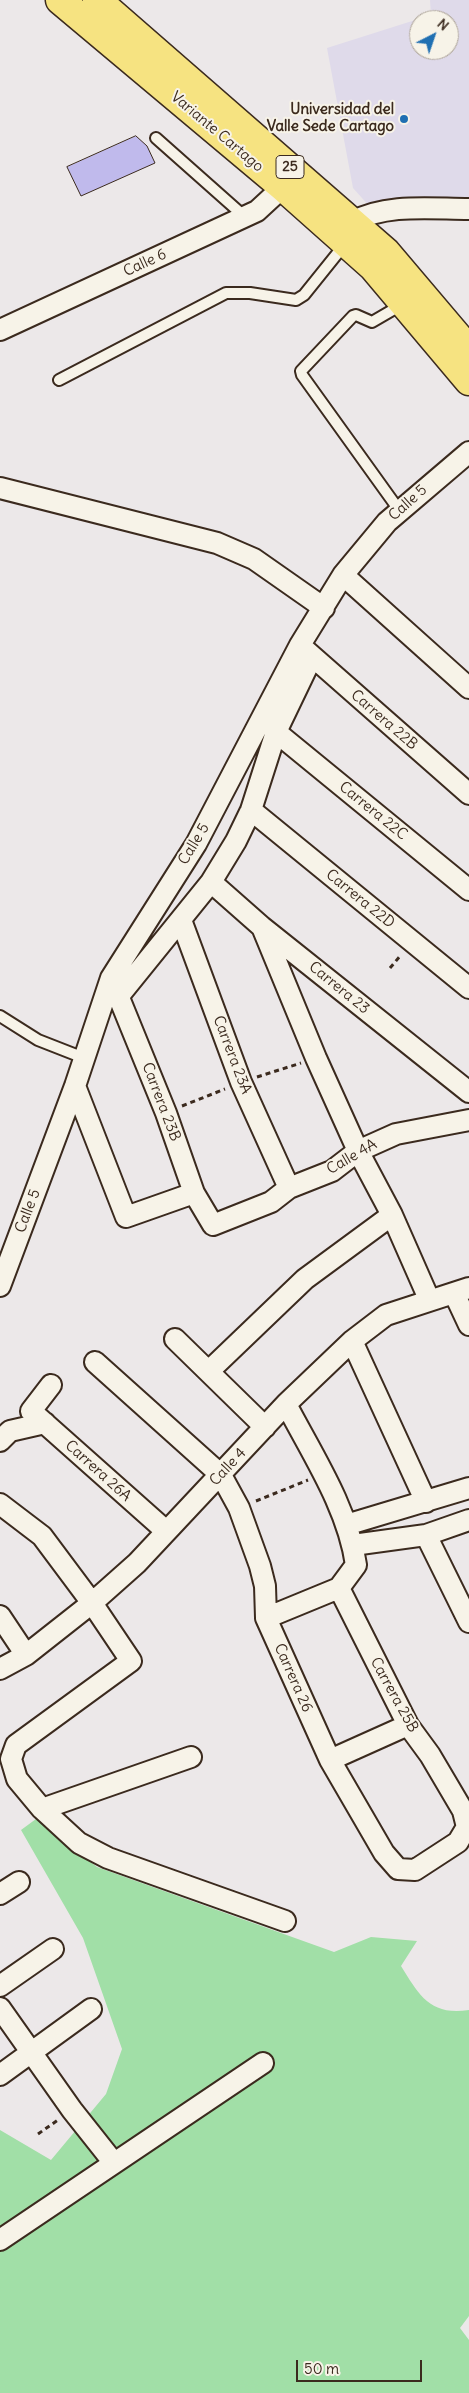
<!DOCTYPE html>
<html>
<head>
<meta charset="utf-8">
<style>
	body { margin:0 }
	#map { position:relative; width:469px; height:2393px; overflow:hidden; background:#ece8e9; font-family:Delius,sans-serif }
	canvas { display:block }
	.north { position:absolute; left:409px; top:10px; width:50px; height:50px; box-sizing:border-box; background:#f7f3e8; border:1px solid #aca397; border-radius:50%; rotate:41deg; font-size:14px; font-weight:700; line-height:20px; text-align:center; color:#3b2a1e }
	.north::after { content:''; display:block; margin:auto; width:18px; height:22px; background:#1f6fb2; clip-path:polygon(50% 0,100% 100%,50% 72%,0 100%) }
	.scale { position:absolute; left:296px; top:2360px; width:126px; height:22px; box-sizing:border-box; border:2px solid #3b2a1e; border-top:0; padding-left:6px; font-size:15px; line-height:18px; white-space:nowrap; color:#3b2a1e; -webkit-text-stroke:4px #f7f3e8; paint-order:stroke }
</style>
</head>
<body>
<div id="map">
<canvas width="469" height="2393"></canvas>
<div class="north">N</div>
<div class="scale">50 m</div>
</div>
<script>
const context = document.querySelector('canvas').getContext('2d');
context.lineJoin = 'round';
function paint(path, color) { context.fillStyle = color; context.fill(path, 'evenodd'); }
function strokePath(path, color, width, dash) { context.strokeStyle = color; context.lineWidth = width; context.lineCap = dash ? 'butt' : 'round'; context.setLineDash(dash || []); context.stroke(path); }
function label(font, color, halo, rows, align = 'center') {
  context.font = font + ' Delius,sans-serif'; context.lineWidth = 4; context.setLineDash([]); context.textBaseline = 'middle'; context.strokeStyle = halo; context.fillStyle = color; for (const [text, x, y, turn = 0] of rows) {
    context.save(); context.translate(x, y); context.rotate((+turn || 0) * Math.PI / 180); context.textAlign = isNaN(turn) ? turn : align; if (halo) context.strokeText(text, 0, 0); context.fillText(text, 0, 0); context.restore();
  }
}
paint(new Path2D(`
	M430 0H469V207L371 208 353 188 327 48 431 15ZM419 20H449V50H419Z`), '#dfdaea');
paint(new Path2D(`
	M36 1819 97 1867 334 1952 371 1937 417 1941 401 1966C419 1995 430 2016 469 2010V2316L460 2328 469 2340V2393H0V2130L51 2160 106 2094 122 2049 83 1938 21 1830Z`), '#a1dfa7');
const building = new Path2D(`
	M136 136 147 146 155 163 81 196 67 167Z`);
paint(building, '#c0baec');
strokePath(building, '#3b2a1e', 1);
const lane = new Path2D(`
	M156 138 245 217
	M59 380 226 293H250L296 300 304 295 345 244
	M399 510 302 375 301 371 353 316 356 315 372 322 403 304
	M0 1016 38 1040 84 1058`);
const street = new Path2D(`
	M352 222C387 203 431 209 469 209
	M0 330 257 211 283 187
	M0 488 217 543 254 559 324 608
	M343 575 469 688
	M303 648 469 794
	M276 732 469 890
	M251 810 469 988
	M211 882 262 927 469 1092
	M181 920 241 1082 289 1188
	M262 927 316 1058 358 1151 392 1215 429 1299
	M111 978 166 1113 194 1193 213 1225 271 1202 289 1188 332 1171 358 1151 396 1134 469 1120
	M118 997 211 882 236 841 251 810 276 732 312 657
	M75 1086 126 1217 194 1193
	M0 1286 75 1086 111 978 196 844 300 645 343 575 387 522 469 452
	M454 1293 469 1325
	M175 1339 265 1427
	M352 1341 426 1502
	M95 1362 221 1475 239 1508 260 1566 265 1586 266 1618 330 1760 384 1853 398 1869 415 1870 458 1842 467 1827 463 1811 430 1755 408 1725 339 1588
	M209 1371 305 1279 392 1215
	M51 1385 31 1411 166 1531
	M286 1404C312 1454 348 1508 356 1565L339 1588
	M0 1441 10 1431 45 1423
	M0 1504 42 1536 92 1603 131 1661 16 1745 11 1759 17 1779 42 1809 79 1843 108 1858 285 1921
	M346 1525 469 1488
	M426 1535 469 1622
	M353 1545 426 1535 469 1520
	M0 1616 26 1655
	M266 1618 339 1588
	M0 1669 26 1655 92 1603 137 1563 286 1404 352 1341 386 1315 469 1288
	M330 1760 408 1725
	M42 1809 191 1757
	M0 1894 19 1882
	M0 1986 53 1949
	M0 2008 72 2110 114 2163
	M0 2075 91 2009
	M0 2240 263 2063`);
const highway = new Path2D(`
	M60 0 283 187 373 267 469 381
	M97 0 386 252 469 350`);
strokePath(lane, '#3b2a1e', 14);
strokePath(street, '#3b2a1e', 24);
strokePath(highway, '#3b2a1e', 31);
strokePath(new Path2D(`
	M390 968 401 955
	M257 1077 301 1063
	M182 1106 225 1089
	M256 1501 308 1480
	M38 2134 58 2120`), '#3b2a1e', 3, [5, 4]);
strokePath(lane, '#f7f3e8', 10);
strokePath(street, '#f7f3e8', 20);
strokePath(highway, '#f6e381', 28);
for (const [x, y, r, color] of [
	[404,119,5,"#1f6fb2"]
]) { const dot = new Path2D(); dot.arc(x, y, r, 0, 2 * Math.PI); context.fillStyle = color; context.fill(dot); strokePath(dot, '#f7f3e8', 2); }
for (const [x, y, w] of [
	[290,167,28]
]) { const box = new Path2D(); box.roundRect(x - w / 2, y - 11.5, w, 23, 4); context.fillStyle = '#f7f3e8'; context.fill(box); strokePath(box, '#3b2a1e', 1); }
label('bold 14px', '#3b2a1e', null, [
	["25",290,167]
]);
label('bold 15px', '#3b2a1e', '#f7f3e8', [
	["Universidad del",394,110],
	["Valle Sede Cartago",394,127]
], 'right');
label('15px', '#3b2a1e', '#f7f3e8', [
	["Variante Cartago",217,132,40],
	["Calle 6",145,263,-25],
	["Calle 5",408,503,-42],
	["Carrera 22B",384,720,41],
	["Carrera 22C",373,811,39],
	["Calle 5",194,844,-59],
	["Carrera 22D",360,899,39],
	["Carrera 23",339,988,39],
	["Carrera 23A",232,1055,69],
	["Carrera 23B",161,1102,69],
	["Calle 4A",352,1157,-30],
	["Calle 5",28,1211,-69],
	["Calle 4",228,1467,-47],
	["Carrera 26A",98,1471,42],
	["Carrera 26",293,1678,66],
	["Carrera 25B",394,1695,61]
]);
</script>
</body>
</html>
